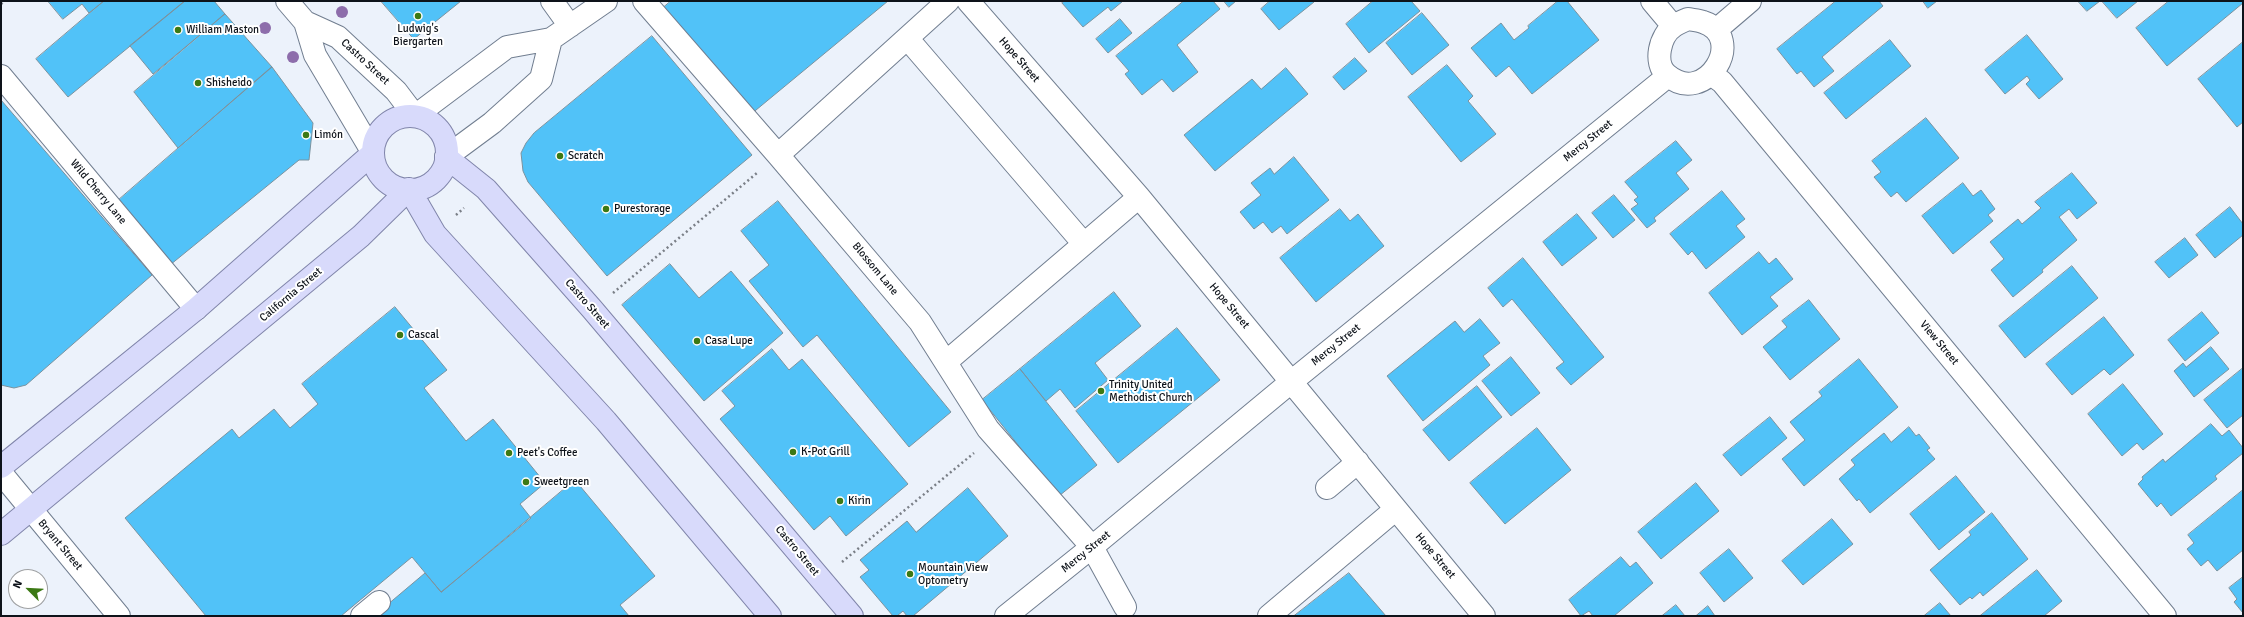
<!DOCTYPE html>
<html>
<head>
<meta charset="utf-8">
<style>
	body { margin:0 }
	#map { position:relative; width:2244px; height:617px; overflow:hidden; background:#ecf2fb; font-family:Signika,sans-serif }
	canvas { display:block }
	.frame { position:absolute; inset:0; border:2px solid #0e131a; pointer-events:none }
	.north { position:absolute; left:8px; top:569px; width:40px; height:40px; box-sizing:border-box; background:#fff; border:1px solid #9fa1a3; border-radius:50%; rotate:294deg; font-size:11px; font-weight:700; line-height:16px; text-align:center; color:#0e131a }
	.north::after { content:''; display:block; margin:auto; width:14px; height:18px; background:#3c7914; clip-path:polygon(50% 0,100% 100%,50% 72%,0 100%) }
</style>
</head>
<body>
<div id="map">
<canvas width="2244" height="617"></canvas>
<div class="frame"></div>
<div class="north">N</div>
</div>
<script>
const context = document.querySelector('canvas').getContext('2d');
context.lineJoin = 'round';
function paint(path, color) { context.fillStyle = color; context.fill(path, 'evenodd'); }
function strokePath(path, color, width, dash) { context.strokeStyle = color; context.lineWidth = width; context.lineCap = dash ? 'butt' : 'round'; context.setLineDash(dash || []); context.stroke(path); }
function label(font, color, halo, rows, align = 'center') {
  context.font = font + ' Signika,sans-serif'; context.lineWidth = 4; context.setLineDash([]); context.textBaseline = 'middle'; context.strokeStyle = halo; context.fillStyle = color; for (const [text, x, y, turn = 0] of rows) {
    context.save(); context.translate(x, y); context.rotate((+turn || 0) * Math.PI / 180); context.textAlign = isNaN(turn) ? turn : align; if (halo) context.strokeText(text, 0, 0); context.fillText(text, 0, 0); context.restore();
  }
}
const building = new Path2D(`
	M48 1H104L89 13 82 4 63 19Z
	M104 1H185L68 97 36 59Z
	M185 1H214L225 14 153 74 130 46Z
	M381 1H461L414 39Z
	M671 1H888L750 115 663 8Z
	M1065 1H1123L1111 11 1108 7 1083 27 1062 3Z
	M1184 1H1213L1220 9 1177 45 1198 72 1173 92 1162 79 1142 95 1125 74 1129 71 1116 56Z
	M1224 1H1236L1229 7Z
	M1270 1H1313L1314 2 1279 30 1261 9Z
	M1373 1H1411L1420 11 1369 53 1346 24Z
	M1558 1H1567L1599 40 1532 94 1509 66 1496 77 1471 48 1501 23 1514 40 1529 28 1528 26Z
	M1836 1H1879L1883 6 1822 57 1834 71 1814 87 1801 71 1797 74 1777 49Z
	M1923 1H1937L1928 8Z
	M2078 1H2100L2087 11Z
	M2102 1H2138L2117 18Z
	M2169 1H2243V3L2167 66 2136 28Z
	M1422 13 1449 45 1412 75 1386 43Z
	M225 14 272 67 178 148 134 92Z
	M1120 19 1132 33 1108 53 1096 39Z
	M2027 35 2063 79 2039 99 2026 84 2030 80 2027 76 2005 94 1985 70Z
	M652 36 752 155 607 276 528 182 523 171 521 153 526 143 534 133Z
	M1890 40 1911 66 1846 119 1824 93Z
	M2243 42V122L2237 127 2198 79Z
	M1355 58 1367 71 1344 90 1333 77Z
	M1447 65 1473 96 1468 101 1496 134 1461 162 1408 97Z
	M272 67 313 123 309 160H299L170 265 114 204Z
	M1286 68 1308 94 1215 171 1184 135 1252 79 1261 89Z
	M1 100 152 275 26 385 14 388 1 385Z
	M1926 118 1959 158 1906 202 1897 192 1891 197 1874 177 1881 172 1872 161Z
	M1676 141 1692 160 1676 173 1689 189 1654 218 1656 221 1647 228 1631 209 1638 204 1634 200 1638 197 1625 182Z
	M1294 157 1329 200 1287 234 1281 226 1272 233 1263 222 1254 229 1240 212 1261 195 1251 183 1270 168 1274 174Z
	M2072 173 2097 203 2077 219 2069 209 2059 217 2077 240 2042 270 2043 272 2013 297 1991 270 2004 259 1990 242 2018 219 2022 224 2041 208 2035 202Z
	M1963 183 1973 196 1981 190 1995 209 1988 215 1993 221 1953 254 1922 216Z
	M1722 191 1745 219 1736 226 1745 237 1706 269 1692 251 1688 255 1670 234Z
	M1614 195 1635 220 1613 238 1592 213Z
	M778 201 951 412 909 447 817 335 803 347 749 281 769 265 741 231Z
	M2230 207 2243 224V235L2215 258 2196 235Z
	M1340 209 1350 221 1358 214 1384 246 1316 302 1280 258Z
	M1577 214 1597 238 1562 266 1543 242Z
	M2185 238 2198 255 2169 278 2155 262Z
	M1759 252 1769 264 1776 258 1793 279 1770 297 1778 306 1742 335 1709 293Z
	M1523 258 1604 357 1571 385 1556 368 1564 362 1512 299 1503 307 1488 288Z
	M670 264 699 298 731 271 783 333 704 401 622 305Z
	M2072 266 2098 298 2025 358 1999 326Z
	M1114 292 1141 326 1095 363 1108 380 1075 408 1060 389 1046 401 1020 369Z
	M1809 300 1840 339 1790 380 1763 347 1787 327 1782 321Z
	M395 307 447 370 424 388 466 441 493 419 545 483 520 504 531 518 441 592 412 557 341 616H206L125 518 232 429 239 438 274 409 290 428 318 404 302 384Z
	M2202 312 2219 333 2185 361 2168 340Z
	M2104 317 2134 355 2110 375 2104 369 2072 395 2046 364Z
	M1480 319 1500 343 1483 356 1490 365 1423 421 1387 376 1455 321 1464 332Z
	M1177 328 1220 380 1118 463 1076 411Z
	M2211 347 2229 369 2194 397 2174 371 2183 363 2186 367Z
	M772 349 789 370 802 359 908 484 846 536 830 516 814 530 720 419 735 406 722 391Z
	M1511 357 1540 393 1511 416 1482 381Z
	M1859 359 1898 407 1804 486 1782 459 1805 440 1790 422 1822 396 1819 392Z
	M2243 368V415L2227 428 2204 400Z
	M1020 369 1097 465 1059 496 982 400Z
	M2123 384 2163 434 2143 450 2137 443 2122 456 2088 414Z
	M1477 386 1502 417 1449 461 1423 430Z
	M1770 417 1787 438 1741 476 1723 455Z
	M2211 424 2222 436 2229 430 2243 448V453L2215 476 2217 479 2171 516 2161 503 2157 507 2138 484 2143 479 2142 477 2163 459 2165 462Z
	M1909 427 1916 436 1919 434 1930 448 1927 450 1935 459 1870 513 1859 499 1857 501 1839 479 1855 465 1851 460 1884 433 1891 442Z
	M1537 428 1571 470 1505 524 1470 483Z
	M1956 476 1985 512 1939 550 1910 514Z
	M575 480 655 576 620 605 629 616H374L425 573 441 592Z
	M1696 483 1719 511 1661 559 1638 532Z
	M968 488 1008 536 913 616H907L903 611 897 616H893L860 577 869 570 860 560 907 521 916 532Z
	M2243 490V550L2217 571 2208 560 2201 566 2187 549 2194 543 2188 535Z
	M1992 513 2028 559 1983 596 1980 592 1972 599 1970 597 1960 605 1930 570 1971 535 1969 532Z
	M1832 519 1853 544 1803 585 1782 561Z
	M1729 549 1753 578 1724 602 1700 573Z
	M1621 557 1630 567 1636 562 1653 583 1614 616H1593L1589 611 1581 616 1569 600Z
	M2037 570 2062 601 2044 616H1980Z
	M1349 573 1386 616H1294Z
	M2243 577V613L2234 602 2237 599 2229 588Z
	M1940 603 1951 616H1924Z
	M1676 605 1685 616H1662Z
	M1708 606 1715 616H1696Z`);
paint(building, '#51c2f8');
strokePath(building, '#7b929e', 1);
const minor = new Path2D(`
	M287 1 305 22 315 55 373 153
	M552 1 570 26
	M644 1 778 155 920 322 988 429 1092 547 1125 607
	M968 1 1139 197 1484 616
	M1652 1 1673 26
	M1688 19C1692 20 1698 20 1703 22 1748 37 1706 108 1667 75 1653 63 1660 35 1674 26 1678 23 1683 21 1688 19Z
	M305 22 338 37 396 91 415 116 507 47 551 39 606 1
	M1716 30 1750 1
	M907 38 1084 244
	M1711 74 1722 82 2165 616
	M1 76 196 309
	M778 155 948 1
	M446 157 492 123 541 79 551 39
	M946 362 1139 197
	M1 473 119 616
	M1327 488 1358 462
	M362 616 379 602
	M1006 616 1092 547 1291 382 1668 76
	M1269 616 1396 509`);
const major = new Path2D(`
	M373 153a37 37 0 1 1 74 0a37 37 0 1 1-74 0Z
	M446 157 486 189 592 309 852 616
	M409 189 435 234 606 421 770 616
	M1 467 196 309 373 153
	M1 534 361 236 409 189`);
strokePath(minor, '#717e90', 24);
strokePath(major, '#8085aa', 24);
strokePath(new Path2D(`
	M1 4 5 1
	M456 215 464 208
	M613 293 757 173
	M842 562 974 453`), '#7a7f87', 2.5, [2, 3]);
strokePath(minor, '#fff', 22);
strokePath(major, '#d8dafb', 22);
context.fillStyle = '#8d6dab';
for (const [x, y] of [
	[342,12],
	[265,28],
	[293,57]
]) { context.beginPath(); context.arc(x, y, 6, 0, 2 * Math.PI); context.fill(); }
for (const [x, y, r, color] of [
	[418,16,4,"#3c7914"],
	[178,30,4,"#3c7914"],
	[198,83,4,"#3c7914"],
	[306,135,4,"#3c7914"],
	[560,156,4,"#3c7914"],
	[606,209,4,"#3c7914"],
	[400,335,4,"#3c7914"],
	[697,341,4,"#3c7914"],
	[1101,391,4,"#3c7914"],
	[793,452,4,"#3c7914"],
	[509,453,4,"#3c7914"],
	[526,482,4,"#3c7914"],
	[840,501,4,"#3c7914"],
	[910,574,4,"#3c7914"]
]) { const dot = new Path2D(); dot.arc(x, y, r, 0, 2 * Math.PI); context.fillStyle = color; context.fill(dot); strokePath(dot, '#fff', 1.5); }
label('11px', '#0e131a', '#fff', [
	["Ludwig's",418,29,"center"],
	["Biergarten",418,42,"center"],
	["William Maston",186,30],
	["Shisheido",206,83],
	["Limón",314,135],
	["Scratch",568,156],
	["Purestorage",614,209],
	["Cascal",408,335],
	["Casa Lupe",705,341],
	["Trinity United",1109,385],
	["Methodist Church",1109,398],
	["K-Pot Grill",801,452],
	["Peet's Coffee",517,453],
	["Sweetgreen",534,482],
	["Kirin",848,501],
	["Mountain View",918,568],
	["Optometry",918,581]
], 'left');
label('11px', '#0e131a', '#fff', [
	["Hope Street",1019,60,49],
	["Castro Street",365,62,43],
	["Mercy Street",1588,141,-39],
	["Wild Cherry Lane",98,192,50],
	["Blossom Lane",875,269,50],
	["California Street",291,295,-40],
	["Castro Street",587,304,49],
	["Hope Street",1229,306,50],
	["View Street",1939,343,50],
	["Mercy Street",1336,345,-39],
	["Bryant Street",60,545,50],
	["Castro Street",797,551,50],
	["Mercy Street",1086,552,-39],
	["Hope Street",1435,556,50]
]);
</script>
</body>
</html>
